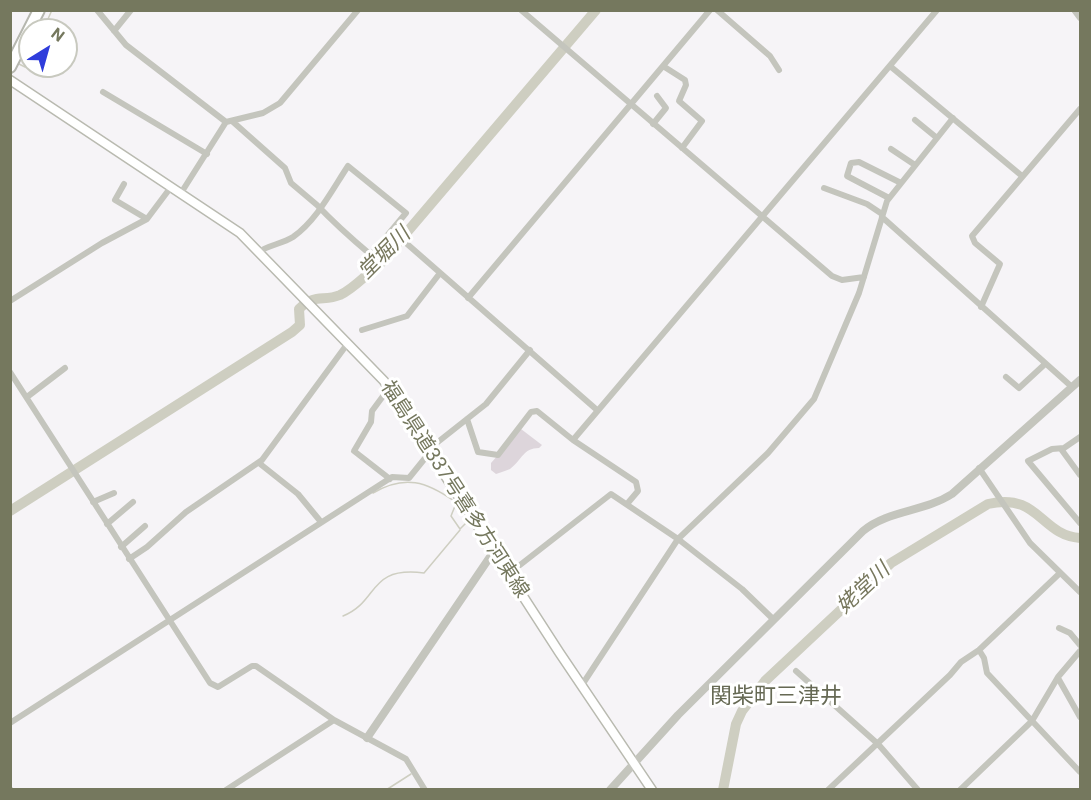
<!DOCTYPE html>
<html>
<head>
<meta charset="utf-8">
<style>
	body { margin:0 }
	#map { position:relative; width:1091px; height:800px; overflow:hidden; background:#f6f4f7; font-family:Roboto,sans-serif }
	canvas { display:block }
	.frame { position:absolute; inset:0; border:12px solid #75785e; pointer-events:none }
	.north { position:absolute; left:18px; top:18px; width:60px; height:60px; box-sizing:border-box; background:#fff; border:2px solid #c8c9bf; border-radius:50%; rotate:37deg; font-size:16px; font-weight:700; line-height:24px; text-align:center; color:#75785e }
	.north::after { content:''; display:block; margin:auto; width:21px; height:27px; background:#2f3ddb; clip-path:polygon(50% 0,100% 100%,50% 72%,0 100%) }
</style>
</head>
<body>
<div id="map">
<canvas width="1091" height="800"></canvas>
<div class="frame"></div>
<div class="north">N</div>
</div>
<script>
const context = document.querySelector('canvas').getContext('2d');
context.lineJoin = 'round';
function paint(path, color) { context.fillStyle = color; context.fill(path, 'evenodd'); }
function strokePath(path, color, width, dash) { context.strokeStyle = color; context.lineWidth = width; context.lineCap = dash ? 'butt' : 'round'; context.setLineDash(dash || []); context.stroke(path); }
function label(font, color, halo, rows, align = 'center') {
  context.font = font + ' Roboto,"Noto Sans JP",sans-serif'; context.lineWidth = 6; context.setLineDash([]); context.textBaseline = 'middle'; context.strokeStyle = halo; context.fillStyle = color; for (const [text, x, y, turn = 0] of rows) {
    context.save(); context.translate(x, y); context.rotate((+turn || 0) * Math.PI / 180); context.textAlign = isNaN(turn) ? turn : align; if (halo) context.strokeText(text, 0, 0); context.fillText(text, 0, 0); context.restore();
  }
}
paint(new Path2D(`
	M521 429 542 445 539 448C523 448 522 460 510 469 506 471 501 472 496 474L491 470V463Z`), '#ddd5db');
strokePath(new Path2D(`
	M43 30 52 10
	M17 63 25 67 30 56
	M373 493C405 474 427 482 454 501L455 506 451 516 460 529 470 519
	M343 616C380 601 367 566 424 573L460 530
	M386 790 411 774`), '#cecec1', 1.5);
strokePath(new Path2D(`
	M10 511 292 332 300 325 299 309C315 293 323 302 340 295 355 288 366 274 379 265L596 10
	M723 790 736 724 742 711 765 681 891 563 988 504C1039 492 1040 535 1080 538`), '#cecec1', 10);
const secondary = new Path2D(`
	M10 80 240 233 384 381 559 652 652 790`);
const trunk = new Path2D(`
	M10 67 39 10`);
strokePath(secondary, '#b9bab0', 11);
strokePath(trunk, '#b6b7af', 14);
strokePath(new Path2D(`
	M97 10 126 45 226 122
	M521 10 832 276 842 280 864 277
	M717 10 770 56 779 70
	M1074 10 1080 18
	M114 31 131 10
	M663 66 685 80 686 85 679 101 702 121 682 148
	M890 66 1022 176
	M103 92 207 154
	M915 120 937 138
	M232 121 285 168 291 183 317 205C334 223 352 239 371 255L406 213 348 166C332 190 317 220 293 237 282 244 268 245 259 252
	M653 124 666 108 657 96
	M891 149 915 165
	M124 184 115 200 147 219
	M824 188 867 204 882 214
	M181 193 226 122 263 113 280 103 358 10
	M889 198 847 176 851 163 859 162 901 183
	M882 217 1072 387
	M406 243 597 410
	M468 298 710 10
	M10 301 102 243 147 219 171 187
	M981 307 1000 264 975 243 972 236 1080 109
	M362 330 407 316 440 273
	M10 372 210 683 218 687 252 666H256L334 720 406 759 425 790
	M1006 377 1019 388 1045 364
	M389 388 372 411 371 422 354 451 390 479
	M27 397 65 368
	M467 419 478 452 498 455 531 412 537 411 573 440 636 482 638 491 627 504
	M1080 437 1064 448 1052 449 1028 461 1080 523
	M573 440 937 10
	M429 449 486 404 530 350
	M1061 449 1080 475
	M259 463 298 494 321 522
	M979 468 1030 543 1080 592
	M93 502 114 493
	M107 524 133 502
	M121 547 145 526
	M129 559 147 547 186 512 262 460 348 343
	M506 571 520 565 611 494 678 539 742 589 773 619
	M1059 628 1070 633 1080 645
	M979 650 984 658 987 673 1080 772
	M796 671 878 744 918 790
	M1058 678 1080 717
	M582 685 678 539 768 453 814 399 859 293 887 201 953 118
	M10 723 392 477 409 478 430 452
	M10 789 11 790
	M226 790 334 720
	M828 790 950 675 961 662 979 650 1060 573
	M960 790 1032 721 1058 677 1080 651`), '#c4c5bd', 6);
strokePath(new Path2D(`
	M367 738 494 551
	M610 790 678 715 863 531C888 510 924 512 952 494L1080 380`), '#c4c5bd', 8);
strokePath(secondary, '#fff', 8);
strokePath(trunk, '#fff', 10);
label('20px', '#75785e', '#fff', [
	["福島県道337号喜多方河東線",454,490,57]
]);
label('italic 21px', '#78785e', '#fff', [
	["堂堀川",385,254,-45],
	["姥堂川",864,589,-43]
]);
label('22px', '#666954', '#fff', [
	["関柴町三津井",776,697]
]);
</script>
</body>
</html>
